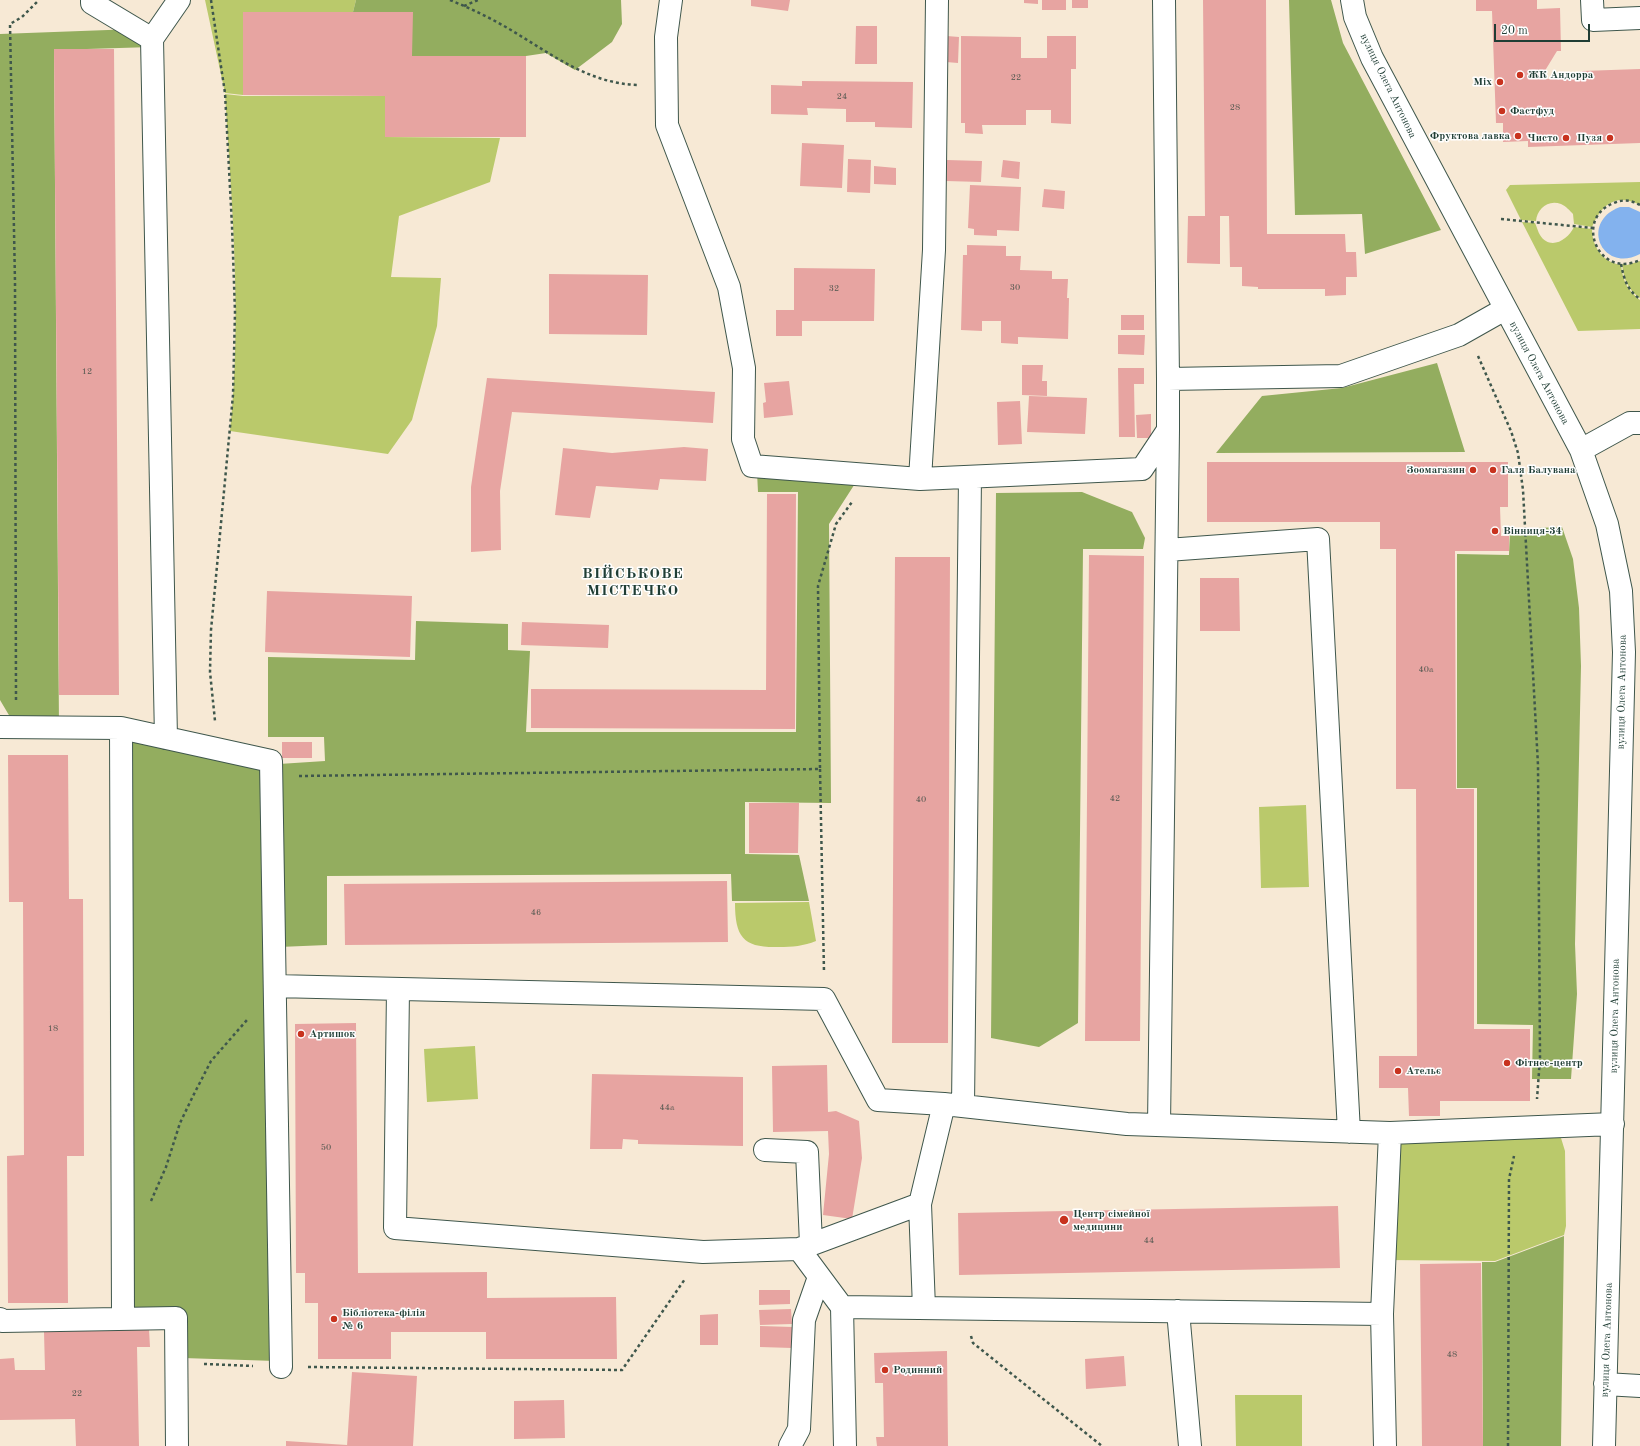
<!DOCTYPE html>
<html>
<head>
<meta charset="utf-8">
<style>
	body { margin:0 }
	#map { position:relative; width:1640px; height:1446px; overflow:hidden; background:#f7e9d5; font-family:"Old Standard TT",serif }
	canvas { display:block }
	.scale { position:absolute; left:1494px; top:24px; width:96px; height:18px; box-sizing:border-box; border:2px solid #1f3d34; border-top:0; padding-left:5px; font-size:12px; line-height:14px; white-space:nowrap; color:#1f3d34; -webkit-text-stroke:3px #fff; paint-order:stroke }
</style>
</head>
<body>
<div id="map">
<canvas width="1640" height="1446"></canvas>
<div class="scale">20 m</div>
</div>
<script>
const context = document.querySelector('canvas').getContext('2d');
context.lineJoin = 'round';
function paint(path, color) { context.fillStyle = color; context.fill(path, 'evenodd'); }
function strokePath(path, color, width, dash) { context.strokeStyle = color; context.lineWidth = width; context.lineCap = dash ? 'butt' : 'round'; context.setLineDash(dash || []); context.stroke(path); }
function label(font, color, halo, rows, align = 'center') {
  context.font = font + ' "Old Standard TT",serif'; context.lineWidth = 3; context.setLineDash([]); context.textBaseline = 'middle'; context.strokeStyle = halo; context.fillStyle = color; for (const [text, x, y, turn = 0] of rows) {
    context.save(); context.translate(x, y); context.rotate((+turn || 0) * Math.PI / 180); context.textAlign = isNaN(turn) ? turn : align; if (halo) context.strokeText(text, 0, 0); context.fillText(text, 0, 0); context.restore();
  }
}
paint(new Path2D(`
	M205 0H356L353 12H244L243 95 225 93Z
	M225 94 243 96H385V137L500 138 490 182 399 216 391 277 441 278 437 326 412 420 388 454 230 431C242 320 232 206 225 94Z
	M1640 182V205C1616 193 1602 204 1592 227L1574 224 1573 214C1570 211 1566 206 1561 204 1548 199 1537 209 1536 221L1521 220 1506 190 1510 185Z
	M1522 222 1535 223C1537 227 1538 232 1540 235 1550 251 1568 240 1574 227L1592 229C1592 246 1602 262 1621 265 1623 281 1627 290 1640 300V329L1578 331Z
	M1640 261V298C1627 289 1624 279 1622 264L1627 265Z
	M1306 805 1309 887 1261 888 1259 807Z
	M809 902 816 941C804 946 792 947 779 947 744 948 735 938 735 903Z
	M475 1046 478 1099 427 1102 424 1049Z
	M1554 1129 1561 1138 1565 1151 1566 1226 1564 1235 1495 1261 1387 1260 1392 1136Z
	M1235 1395H1302V1446H1236Z`), '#bac96b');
paint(new Path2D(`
	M356 0H621L622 24 612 42 575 70 546 53 526 56H412V12H353Z
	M1289 0H1331L1343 43 1441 230 1365 254 1362 214 1295 215Z
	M135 29 152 47 54 50 59 728 16 727 0 700V34Z
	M1437 363 1465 452 1216 453 1262 396 1342 388Z
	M757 472 858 479 829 524 831 803 745 802V854L799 855 809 901H732L731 874 327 876V945L279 947V764L325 761 324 737H268V657L415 660 416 621 508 624V650L530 651 526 732H796L798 492H758Z
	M1082 492 1132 512 1145 538 1143 549H1083L1078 1023 1039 1047 991 1038 996 493Z
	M1562 527 1573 559 1579 608 1581 666 1575 944 1577 994 1571 1079H1532L1533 1025 1477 1024V788H1457V554L1509 555 1510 529Z
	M126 735 267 764 276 1361 183 1358 182 1313H128Z
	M1564 1236 1561 1446H1483L1482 1262H1495Z`), '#93ad5f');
paint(new Path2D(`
	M1620 207H1629L1640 212V254C1602 274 1579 222 1620 207Z`), '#83b2ee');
paint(new Path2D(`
	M751 0H790L788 11 751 6Z
	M1024 0H1038V4L1024 3Z
	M1042 0H1066V10H1042Z
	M1072 0H1088V8H1072Z
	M1203 0H1266L1267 234H1345L1346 252H1356L1357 277H1346V295L1325 296V289H1258V287L1242 286V267H1230L1229 216H1220V264L1187 263 1188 216H1205Z
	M1476 0H1537V9L1560 8 1561 51H1557L1546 69V79L1583 78 1582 71 1640 69V143L1528 147V141L1503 142V123H1496L1492 11H1476Z
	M243 12H413L412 56H526V137H385V96L243 95Z
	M856 26H877V64H855Z
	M947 36 959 37 958 63 946 62Z
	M961 36 1021 37V58H1047V36H1076V69H1071V124L1051 123V110H1026V125H982L983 134 965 133V123H961Z
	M54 49H114L119 695H59Z
	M802 81 913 82 912 128 875 127V122H846V109L807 108 808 115 771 114V85L802 86Z
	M802 143 844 145 842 188 800 186Z
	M848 159 871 160 870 193 847 192Z
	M947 160 982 161 981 182 946 181Z
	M1003 160 1020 162 1019 179 1001 177Z
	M874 166 896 168V185L874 184Z
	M970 185 1021 187 1019 231 997 230V236L974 235V229L968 228Z
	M1044 189 1065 191 1064 209 1042 207Z
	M967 245 1006 246V256H1021L1020 270 1052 271V279H1068L1067 298H1069L1068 339 1018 337V344L1001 343V321H982V331L961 330 963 255H967Z
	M794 268 875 269 874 321H802V336H776V310H794Z
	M549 274 648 275 647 335 549 334Z
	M1121 315H1144V330H1121Z
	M1118 335H1145L1144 355 1118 354Z
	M1022 365H1043L1042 381H1047V396L1022 395Z
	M1118 368H1144V384H1134L1135 437H1119Z
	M487 378 715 392 713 423 512 412 500 491 501 550 471 552V487Z
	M789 381 793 415 764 418 763 403 766 402 764 383Z
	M1029 396 1087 398 1085 434 1027 432Z
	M1020 401 1022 444 998 445 997 402Z
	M1151 414V438H1137L1136 415Z
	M684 447 708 449 706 481 660 479 658 490 596 486 590 518 555 515 563 448 612 453Z
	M1207 462H1508V507H1500L1501 536H1509V551H1455L1456 789H1474V1029H1530V1101H1440V1116H1409L1408 1088H1379V1056H1417L1416 789H1396V549H1380V522H1207Z
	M767 494H796L795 729 531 728V689L766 690Z
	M1089 555 1144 556 1140 1041H1085Z
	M895 557H950L948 1043H892Z
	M1200 578H1239L1240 631H1200Z
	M267 591 412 596 410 657 265 652Z
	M522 622 609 625 608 648 521 645Z
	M282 742H312V758H282Z
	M8 755H68L69 899H83L84 1156H67L68 1303H8L7 1156 24 1155 23 902H9Z
	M749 803H799L798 853H749Z
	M727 881 728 942 345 945 344 884Z
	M356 1023 358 1273 487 1272V1298L616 1297 617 1359H486V1332H391V1359H318V1303H305V1273H296L295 1024Z
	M827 1065 828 1112 836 1111 859 1121 862 1158 852 1219 823 1215 829 1154 828 1131 773 1132 772 1066Z
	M592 1074 743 1077V1146L638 1144V1140L623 1139 622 1149H590Z
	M1338 1206 1340 1268 959 1275 958 1213Z
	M1481 1263 1483 1446H1422L1420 1264Z
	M759 1290H790V1304L759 1305Z
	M791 1309 792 1324 760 1325 759 1310Z
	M718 1314V1345H700V1315Z
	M760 1326 793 1327 792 1348 760 1347Z
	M149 1329 150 1347H137L139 1446H76L75 1419 0 1420V1359L14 1358 15 1370H45L44 1332Z
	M947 1351 948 1446H877L876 1437H884L883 1383H875L874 1353Z
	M1124 1356 1126 1386 1086 1389 1085 1359Z
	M352 1372 417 1376 413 1446H347Z
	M564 1400 565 1438 514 1439V1401Z
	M286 1441 347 1445V1446H286Z`), '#e7a4a1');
const minor = new Path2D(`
	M92 0V3L152 39 166 738
	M671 0 666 37 667 125 729 287 744 368 743 439 752 466 920 479 1142 469 1168 430V379
	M1164 0 1168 379 1341 376 1459 335 1505 309
	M1352 0 1355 17 1372 58 1581 450 1607 524 1621 591 1624 652 1604 1446
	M1592 0 1593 20 1640 18
	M152 39 179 0
	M1581 450 1630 423H1640
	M920 479 934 250 937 0
	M1167 550 1318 539 1349 1132
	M0 727 121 728 271 761 281 1367
	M121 728 123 1318
	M275 986 824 999 878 1100 944 1104 1127 1124 1390 1133 1613 1124
	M398 989 395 1228 703 1252 799 1249 920 1204 944 1104
	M963 1106 970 477
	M1159 1125 1168 430
	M765 1150 807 1152 811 1244
	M920 1204 924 1308
	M799 1249 842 1307 1382 1314 1390 1133
	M842 1307 845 1446
	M1178 1311 1190 1446
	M1382 1314 1385 1446
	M0 1319 2 1321 176 1318 177 1446
	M1605 1384 1640 1386
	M790 1446 799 1429 804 1320 819 1277`);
strokePath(minor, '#3f574c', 24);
strokePath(new Path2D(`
	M211 0 225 93 232 226 235 312 233 395 211 630 210 672 215 721
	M450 0C474 10 497 21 519 35 557 58 592 84 639 85
	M464 6 478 0
	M1640 205C1631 200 1623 199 1614 203 1573 218 1598 280 1640 260
	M1501 219 1593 228
	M1621 264C1624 279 1627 290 1640 299
	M1478 356 1511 431 1518 453 1523 490 1538 765 1540 1058 1537 1099
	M16 700 15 282 10 24 22 17 39 0
	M820 769 824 972
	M299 776 820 769 818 586 836 524 852 502
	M151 1201 166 1167 180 1123 193 1096 211 1061 247 1020
	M971 1336 973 1343 1102 1446
	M204 1364 253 1366
	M308 1367 622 1370 685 1279
	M1508 1446 1509 1179 1514 1156`), '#3f574c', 2.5, [3, 3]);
strokePath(minor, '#fff', 22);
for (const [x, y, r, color] of [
	[1520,75,4,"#c8321e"],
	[1500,82,4,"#c8321e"],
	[1502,111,4,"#c8321e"],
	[1518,136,4,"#c8321e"],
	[1566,138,4,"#c8321e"],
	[1610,138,4,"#c8321e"],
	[1473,470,4,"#c8321e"],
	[1493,470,4,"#c8321e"],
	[1495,531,4,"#c8321e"],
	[301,1034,4,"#c8321e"],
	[1507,1063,4,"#c8321e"],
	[1398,1071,4,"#c8321e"],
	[1064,1220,5,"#c8321e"],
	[334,1319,4,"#c8321e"],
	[885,1370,4,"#c8321e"]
]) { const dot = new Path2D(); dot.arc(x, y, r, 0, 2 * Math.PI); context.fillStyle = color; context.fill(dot); strokePath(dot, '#fff', 1.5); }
label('9px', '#51574f', null, [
	["22",1016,78],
	["24",842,97],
	["28",1235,108],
	["30",1015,288],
	["32",834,289],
	["12",87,372],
	["40а",1426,670],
	["42",1115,799],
	["40",921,800],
	["46",536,913],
	["18",53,1029],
	["44а",667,1108],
	["50",326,1148],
	["44",1149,1241],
	["48",1452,1355],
	["22",77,1394]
]);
label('bold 11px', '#1f3d34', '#fff', [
	["ЖК Андорра",1528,75],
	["Mix",1492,82,"right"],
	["Фастфуд",1510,111],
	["Фруктова лавка",1510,136,"right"],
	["Чисто",1558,138,"right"],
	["Пузя",1602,138,"right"],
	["Зоомагазин",1465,470,"right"],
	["Галя Балувана",1501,470],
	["Вінниця-34",1503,531],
	["Артишок",309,1034],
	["Фітнес-центр",1515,1063],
	["Ательє",1406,1071],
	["Центр сімейної",1073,1214],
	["медицини",1073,1227],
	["Бібліотека-філія",342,1313],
	["№ 6",342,1326],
	["Родинний",893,1370]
], 'left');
label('11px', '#1f3d34', '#fff', [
	["вулиця Олега Антонова",1388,86,64],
	["вулиця Олега Антонова",1539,373,62],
	["вулиця Олега Антонова",1622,692,-89],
	["вулиця Олега Антонова",1615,1016,-89],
	["вулиця Олега Антонова",1607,1340,-88]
]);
context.letterSpacing = '1px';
label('bold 15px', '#1f3d34', '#fff', [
	["ВІЙСЬКОВЕ",633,574],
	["МІСТЕЧКО",633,591]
]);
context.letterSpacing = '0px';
</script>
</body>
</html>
